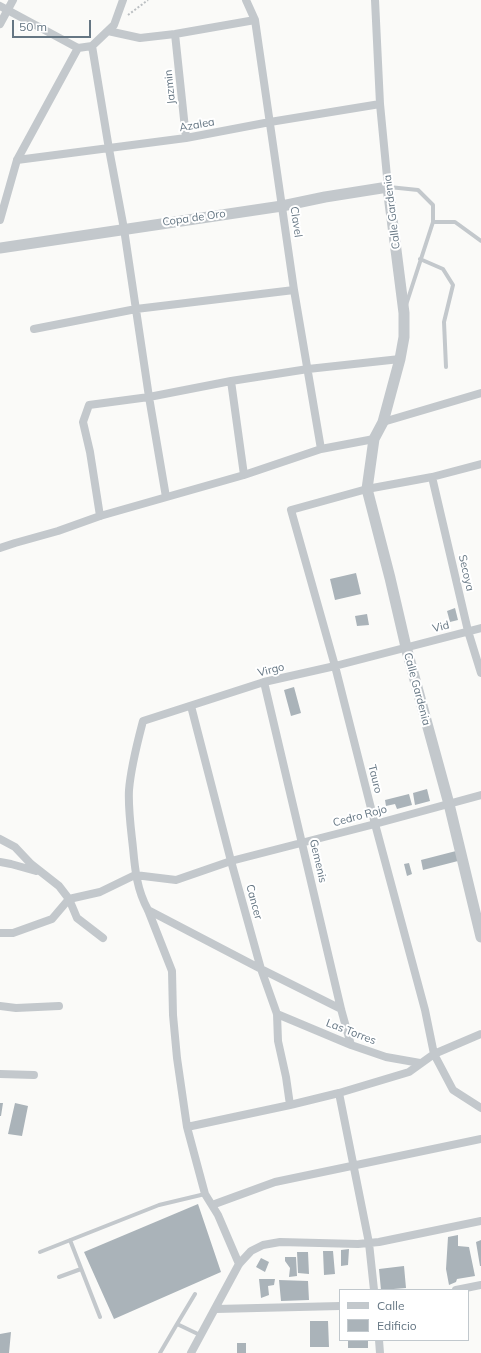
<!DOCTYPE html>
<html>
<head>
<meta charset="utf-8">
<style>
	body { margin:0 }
	#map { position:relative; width:481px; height:1353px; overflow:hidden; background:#fafaf8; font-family:Mulish,sans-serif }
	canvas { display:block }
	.legend { position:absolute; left:339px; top:1289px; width:130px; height:52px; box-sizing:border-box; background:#fff; border:1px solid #c1c8cd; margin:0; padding:5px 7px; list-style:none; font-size:12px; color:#657683 }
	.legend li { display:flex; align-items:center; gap:8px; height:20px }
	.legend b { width:20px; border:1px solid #c1c8cd }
	.scale { position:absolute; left:12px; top:20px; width:79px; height:18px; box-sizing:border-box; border:2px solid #657683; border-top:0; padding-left:5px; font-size:12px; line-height:14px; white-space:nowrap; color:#657683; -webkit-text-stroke:3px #fff; paint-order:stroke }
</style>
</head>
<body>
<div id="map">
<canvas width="481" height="1353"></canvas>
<ul class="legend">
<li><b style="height:5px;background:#c3c8cc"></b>Calle</li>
<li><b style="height:11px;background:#aab3b9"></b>Edificio</li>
</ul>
<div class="scale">50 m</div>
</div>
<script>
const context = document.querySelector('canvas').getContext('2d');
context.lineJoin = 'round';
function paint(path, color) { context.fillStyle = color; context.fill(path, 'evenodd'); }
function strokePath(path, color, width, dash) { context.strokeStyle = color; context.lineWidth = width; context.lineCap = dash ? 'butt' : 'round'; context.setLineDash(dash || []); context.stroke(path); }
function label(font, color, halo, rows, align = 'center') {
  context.font = font + ' Mulish,sans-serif'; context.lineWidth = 4; context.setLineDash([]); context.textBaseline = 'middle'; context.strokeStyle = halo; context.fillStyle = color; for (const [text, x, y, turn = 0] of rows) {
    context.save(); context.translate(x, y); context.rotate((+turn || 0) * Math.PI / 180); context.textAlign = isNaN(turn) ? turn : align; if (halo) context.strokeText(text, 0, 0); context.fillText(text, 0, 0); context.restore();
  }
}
paint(new Path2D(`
	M356 573 361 594 335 600 330 579Z
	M455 608 458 620 450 622 447 611Z
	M367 614 369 625 357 626 355 616Z
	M294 687 301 713 291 716 284 690Z
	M427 789 430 801 415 805 413 793Z
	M409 794 412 805 397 809 395 804 386 806 385 800Z
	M456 851 458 861 423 870 421 860Z
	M409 863 412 874 407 876 404 864Z
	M0 1103H3L1 1116H0Z
	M15 1103 28 1106 22 1136 8 1134Z
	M198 1204 221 1272 114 1319 84 1252Z
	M458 1235V1246L469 1247 475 1276 457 1279 456 1282 449 1285 446 1269 448 1237Z
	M481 1240V1266H480L476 1242Z
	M349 1249 348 1265 341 1266V1250Z
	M323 1251H333L335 1274 324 1275Z
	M297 1252H308L309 1274 298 1273Z
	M285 1257H296L297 1276 289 1277 290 1268 285 1261Z
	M261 1258 269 1262 265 1272 256 1267Z
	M404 1266 406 1288 381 1290 379 1269Z
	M259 1279H275L274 1285 268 1286 269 1295 261 1298Z
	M279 1280 308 1281 309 1300 281 1301Z
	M310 1321H328L329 1347H310Z
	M11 1332 9 1353H0V1334Z
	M348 1340H368V1348H348Z
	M237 1343H246V1353H237Z`), '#aab3b9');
strokePath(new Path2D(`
	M128 15 148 0`), '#bbbfc2', 2, [2, 2]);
strokePath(new Path2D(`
	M389 187 418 190 433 205V222L406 305
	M433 222H455L481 241
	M420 259 443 269 453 285 444 322 446 367
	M70 1240 100 1317
	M40 1252 159 1205 205 1194
	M59 1277 81 1269
	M195 1294 177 1324 200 1335
	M160 1353 177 1324`), '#c3c8cc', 4);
strokePath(new Path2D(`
	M246 0 255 20 294 290 321 449
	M375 0 380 104 388 187
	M0 6 78 48 92 46 109 149 124 229 149 397 166 497
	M0 24 13 0
	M108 31 140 38 175 34 255 20
	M175 34 186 138
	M92 46 114 25 123 0
	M17 160 186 138 270 122 380 104
	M0 220 17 160 78 48
	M34 329 136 309 294 290
	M231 381 244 475
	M383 422 481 393
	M481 464 432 477 367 489 291 510 335 666 375 824 425 1010 434 1054 453 1090 481 1108
	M432 477 468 631 481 673
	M100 516 90 452 83 422 89 405 149 397 231 381 308 369 400 359
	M0 548 15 543 58 531 100 516 244 475 321 449 374 439
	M264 682 341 1009 351 1045
	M191 706 231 861 261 969 277 1014 278 1041 286 1077 290 1105
	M0 839 15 847 31 864 59 886 69 899 77 918 103 938
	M0 862 11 864 36 871
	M148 910 261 969 341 1009
	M0 933H13L52 919 69 899 100 892 135 875 176 880 231 861 375 824 481 795
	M0 1006 16 1008 59 1006
	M277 1014 351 1045 386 1057 420 1063
	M0 1074 34 1075
	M339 1093 369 1243 374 1290
	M187 1127 290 1105 339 1093 409 1072 434 1054 481 1034
	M212 1205 275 1182 481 1139
	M239 1264 218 1215 205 1194 187 1127 177 1058 173 1015 172 971 148 910C137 890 135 870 133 848 131 829 128 809 129 790 131 766 137 744 143 721L264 682 335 666 481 628
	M456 1290 481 1285
	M216 1309 340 1306
	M379 1340 380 1353
	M191 1353 239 1264 251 1251 263 1245 280 1242 358 1244 379 1242 481 1221`), '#c3c8cc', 8);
strokePath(new Path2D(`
	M0 248 282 206 325 197 388 187 404 313V337L400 359 383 422 374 439 367 489 390 578 406 647 449 804 481 937`), '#c3c8cc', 11);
label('11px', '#657683', '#fff', [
	["Jazmin",170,87,-96],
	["Azalea",197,125,-10],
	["Calle Gardenia",392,212,-97],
	["Copa de Oro",194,218,-8],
	["Clavel",296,222,82],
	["Secoya",466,573,77],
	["Vid",441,627,-14],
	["Virgo",271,670,-14],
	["Calle Gardenia",417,689,75],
	["Tauro",375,779,76],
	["Cedro Rojo",360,816,-15],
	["Gemenis",318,861,77],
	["Cancer",254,902,75],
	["Las Torres",351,1032,21]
]);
</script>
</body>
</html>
